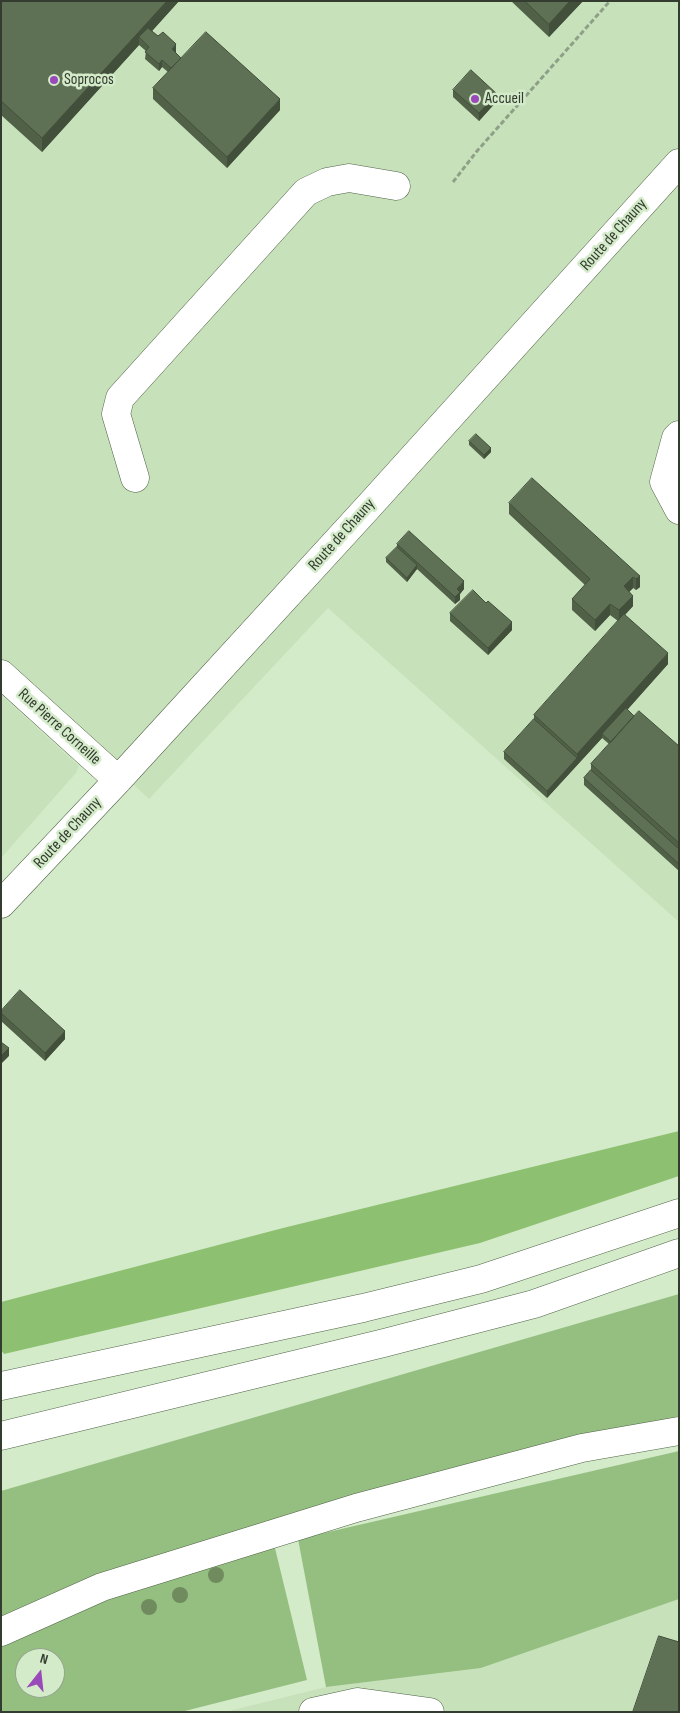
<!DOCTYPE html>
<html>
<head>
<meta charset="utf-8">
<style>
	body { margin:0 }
	#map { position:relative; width:680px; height:1713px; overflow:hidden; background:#d4ebca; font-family:"Sofia Sans Condensed",sans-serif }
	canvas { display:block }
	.frame { position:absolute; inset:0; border:2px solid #333c2f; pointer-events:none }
	.north { position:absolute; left:15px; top:1648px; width:50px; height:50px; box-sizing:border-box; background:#d4ebca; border:1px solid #94a58c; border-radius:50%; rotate:16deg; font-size:14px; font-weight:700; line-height:20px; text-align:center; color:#333c2f }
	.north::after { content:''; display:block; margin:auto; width:18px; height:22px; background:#9949b9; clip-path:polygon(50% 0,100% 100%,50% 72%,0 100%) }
</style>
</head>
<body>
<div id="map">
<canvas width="680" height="1713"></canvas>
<div class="frame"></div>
<div class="north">N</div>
</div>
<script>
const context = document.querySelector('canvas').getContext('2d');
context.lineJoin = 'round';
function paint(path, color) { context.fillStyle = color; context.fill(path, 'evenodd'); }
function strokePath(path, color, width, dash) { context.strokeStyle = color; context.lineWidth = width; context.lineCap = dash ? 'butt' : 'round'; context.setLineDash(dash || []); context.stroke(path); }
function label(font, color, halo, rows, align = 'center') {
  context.font = font + ' "Sofia Sans Condensed",sans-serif'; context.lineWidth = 5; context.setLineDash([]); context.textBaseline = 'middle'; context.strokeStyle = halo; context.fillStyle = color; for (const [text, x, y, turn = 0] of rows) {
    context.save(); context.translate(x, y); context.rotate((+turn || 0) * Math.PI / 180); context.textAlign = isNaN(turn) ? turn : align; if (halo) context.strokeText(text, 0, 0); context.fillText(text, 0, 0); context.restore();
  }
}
paint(new Path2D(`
	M1 1H679V922L328 608 149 799 1 661Z
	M1 695 79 766 76 773 1 858Z
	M679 1599V1712H225L326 1687 481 1668Z`), '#c7e1ba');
paint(new Path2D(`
	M679 1294V1416L274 1544 307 1680 181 1712H1V1491ZM25 1658H55V1688H25Z
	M679 1451V1599L481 1668 326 1687 298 1539Z`), '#95bf80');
paint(new Path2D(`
	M679 1131V1176L480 1243 4 1354 1 1350V1302L283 1228Z`), '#8dc171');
const minor = new Path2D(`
	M679 435 676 438 664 482 679 510
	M135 478 116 414 120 398 306 192 327 182 349 178 396 186
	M1 674 118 780
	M1 904 118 780 370 505 679 163
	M1 1632 102 1587 356 1508 582 1448 679 1431
	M313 1712 358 1702 430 1712`);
const highway = new Path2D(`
	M1 1386 363 1308 481 1279 679 1213
	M1 1436 384 1343 534 1304 679 1253`);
strokePath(minor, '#506347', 29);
strokePath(highway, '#506347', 29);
strokePath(new Path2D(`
	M453 182 477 151 610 1`), '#8fa088', 3, [5, 2.5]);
strokePath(minor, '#fff', 28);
strokePath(highway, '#fff', 28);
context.fillStyle = '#708c5e';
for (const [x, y] of [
	[216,1575],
	[180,1595],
	[149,1607]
]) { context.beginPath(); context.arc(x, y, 8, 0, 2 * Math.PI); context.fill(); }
paint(new Path2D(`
	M1 1H179L152 31 176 52H175L181 58 280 110 227 168 153 99V88L168 72 162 67 159 71 145 59 146 51 139 45 42 152 1 115Z
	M511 1H583L549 37Z
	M453 90 497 101 479 121 453 97Z
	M469 441 491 452 484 459 469 445Z
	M509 503 640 576V587L636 590 633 588 629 592 633 606 625 615 668 664 627 710 634 716 679 746V871L584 785V778L591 770V764L609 744 602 738 547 798 504 759V752L534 719V715L618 621 610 615 595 631 572 610V599L585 585 509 514Z
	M397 544 464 589 460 594V600L455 604 417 569 407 582 386 562V558L397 547Z
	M450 613 512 630 488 655 450 621Z
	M1 1011 65 1039 45 1061 1 1021Z`), '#516148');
paint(new Path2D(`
	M167 1H179L143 41 139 37V45L42 152V138Z
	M570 1H583L549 37V24Z
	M176 44V52L172 57V49Z
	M162 60V67L159 71V64Z
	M497 94V101L479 121V113Z
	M280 99V110L227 168V157Z
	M491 448V452L484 459V455Z
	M417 565V569L407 582V578Z
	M640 576V587L636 590V579Z
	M633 577V588L624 597V586Z
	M464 581V589L460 594V600L455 604V597L457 589Z
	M633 596V606L619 621V610Z
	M610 604V615L595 631V620Z
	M512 622V630L488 655V648Z
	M668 653V664L604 736 602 734V738L547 798V791L577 758V754Z
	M65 1031V1039L45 1061V1053Z
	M9 1048V1056L1 1064V1056Z`), '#424f3b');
const building = new Path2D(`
	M1 1H167L42 138 1 101Z
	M525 1H570L549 24Z
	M148 28 158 36 163 32 176 44 172 49 181 58 171 68 162 60 159 64 145 52 149 47 139 37Z
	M206 32 280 99 227 157 153 88Z
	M471 70 497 94 479 113 453 90Z
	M476 434 491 448 484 455 469 441Z
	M532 478 640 576 636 579 633 577 624 586 633 596 619 610 610 604 595 620 572 599 590 579 509 503Z
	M409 531 464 581 457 589 460 592 455 597 397 544Z
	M397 547 417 565 407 578 386 558Z
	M473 590 486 603 488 601 512 622 488 648 450 613Z
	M624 614 668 653 577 754 534 715Z
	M626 708 634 716 611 742 602 734Z
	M639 711 679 746V843L591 764Z
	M534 719 577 758 547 791 504 752Z
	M591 770 679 849V864L584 778Z
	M20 990 65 1031 45 1053 1 1013V1011Z
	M1 1042 9 1048 1 1056Z
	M659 1636 679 1642V1712H633Z`);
paint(building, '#5e7154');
strokePath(building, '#424f3b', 1);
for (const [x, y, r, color] of [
	[54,80,5,"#9949b9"],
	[475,99,5,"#9949b9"]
]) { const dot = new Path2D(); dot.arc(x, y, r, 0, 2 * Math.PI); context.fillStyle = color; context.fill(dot); strokePath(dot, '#d4ebca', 2); }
label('16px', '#333c2f', '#d4ebca', [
	["Soprocos",64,80],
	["Accueil",485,99]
], 'left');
label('16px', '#333c2f', '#d4ebca', [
	["Route de Chauny",614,235,-48],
	["Route de Chauny",342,535,-48],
	["Rue Pierre Corneille",59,727,42],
	["Route de Chauny",68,833,-47]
]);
</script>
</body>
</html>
